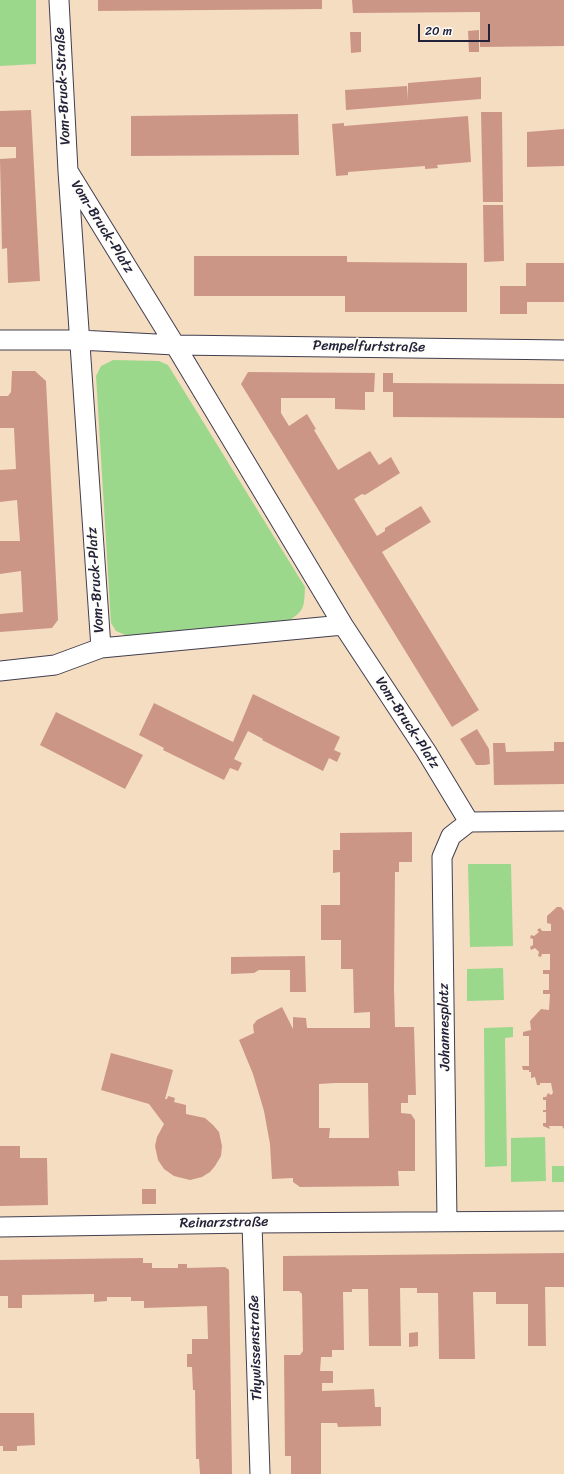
<!DOCTYPE html>
<html>
<head>
<meta charset="utf-8">
<style>
	body { margin:0 }
	#map { position:relative; width:564px; height:1474px; overflow:hidden; background:#f5ddc1; font-family:Sriracha,sans-serif }
	canvas { display:block }
	.scale { position:absolute; left:418px; top:24px; width:72px; height:18px; box-sizing:border-box; border:2px solid #22223b; border-top:0; padding-left:5px; font-size:12px; line-height:14px; white-space:nowrap; color:#22223b; -webkit-text-stroke:3px #fdfcf7; paint-order:stroke }
</style>
</head>
<body>
<div id="map">
<canvas width="564" height="1474"></canvas>
<div class="scale">20 m</div>
</div>
<script>
const context = document.querySelector('canvas').getContext('2d');
context.lineJoin = 'round';
function paint(path, color) { context.fillStyle = color; context.fill(path, 'evenodd'); }
function strokePath(path, color, width, dash) { context.strokeStyle = color; context.lineWidth = width; context.lineCap = dash ? 'butt' : 'round'; context.setLineDash(dash || []); context.stroke(path); }
function label(font, color, halo, rows, align = 'center') {
  context.font = font + ' Sriracha,sans-serif'; context.lineWidth = 3.5; context.setLineDash([]); context.textBaseline = 'middle'; context.strokeStyle = halo; context.fillStyle = color; for (const [text, x, y, turn = 0] of rows) {
    context.save(); context.translate(x, y); context.rotate((+turn || 0) * Math.PI / 180); context.textAlign = isNaN(turn) ? turn : align; if (halo) context.strokeText(text, 0, 0); context.fillText(text, 0, 0); context.restore();
  }
}
paint(new Path2D(`
	M0 0H36V64L0 66Z
	M113 360 159 361 168 365 305 587C304 608 305 610 287 622L130 637 116 631 111 623 96 376 101 366Z
	M468 864H511L513 946 470 947Z
	M503 968 504 1000 467 1001V969Z
	M513 1027V1037L505 1038 507 1166 485 1167 484 1028Z
	M545 1137 546 1181 511 1182V1138Z
	M552 1166H564V1182H552Z`), '#9cd88c');
paint(new Path2D(`
	M98 0H322V9L98 11Z
	M352 0H564V46L480 47V12L353 13Z
	M479 30V52H469L468 31Z
	M350 32H361V52L351 53Z
	M481 77V99L346 110 345 90 407 86 408 100V83Z
	M31 110 40 281 8 283 7 248 2 249 0 159 16 158V147H0V111Z
	M481 112H502L503 202H483Z
	M298 114 299 155 131 156V116Z
	M468 116 471 162 437 165 438 168 425 169V166L348 172V175L336 176 332 124 344 123V126Z
	M564 129V166L527 167V132Z
	M483 205H503L504 261 484 262Z
	M194 256H347V262L467 263V312H345V296H194Z
	M526 263H564V302H527V314H500V286H526Z
	M12 371H35L46 381 58 620 52 628 0 632V614L23 612 21 571 0 574V541H20L17 500 0 502V470L16 469 14 428H0V396H8L11 392Z
	M248 372 375 373 374 392H365V410L335 409V398H281V413L289 426 307 414 316 429 314 430 338 470 370 451 379 465 391 457 400 473 365 495 362 494 354 499 377 536 385 531V528L421 506 431 522 382 552 479 710 452 727 241 384Z
	M383 373H393V383L564 384V418L393 417V392H383Z
	M253 694 340 737 334 750 341 753 337 762 329 758 323 771 262 740 263 739 248 731 234 759 242 763 238 771 230 768 224 780 163 750 164 748 139 735 154 703 233 742Z
	M56 712 143 755 125 789 40 745Z
	M477 729 489 749 490 764 485 765H476L460 739Z
	M554 742H564V784L494 785 493 743H505L506 752 554 751Z
	M412 832V862H399V872H395L394 988 395 1027H414L416 1095H408V1103H401V1113L411 1114 415 1120V1171H398L399 1186 300 1187 293 1182V1178L272 1179 270 1144 264 1111 253 1074 239 1040 254 1033 253 1025 257 1020 282 1007 293 1029V1017L306 1018 307 1028H370V1012L354 1013 353 969H341V940H321V905H340V872L333 873V850H340V833ZM335 1083H368L369 1138H329L330 1128H319V1084Z
	M557 907H561L564 911V1129L562 1126H549L550 1129 543 1126V1123H546V1112H543V1110H546V1100H543V1097H546L548 1093 551 1095 553 1093 551 1083H540V1085H537L535 1077 531 1078V1072H529V1070H523L522 1066H529V1036H523V1032L531 1030 530 1021 541 1009 549 1010 550 994H543V990H549V974H543V970H550V954H542L541 957 538 956 539 952 535 948 531 950 530 947 533 945V939L530 938 531 935 534 936 539 932 537 930 540 928 542 931H551V924L547 923V916Z
	M305 956 306 992H290V970H259L254 973 231 974V957Z
	M111 1053 173 1070 165 1099H167L168 1096 175 1098 174 1102 186 1105V1114L205 1118 213 1125 219 1132 222 1146 221 1156 215 1166 210 1172 202 1177 190 1180 174 1176 164 1169 158 1160 155 1146 157 1137 164 1124 149 1104 101 1090Z
	M0 1146H20V1158H47L48 1205 0 1206Z
	M142 1189H156V1204H142Z
	M564 1253V1287H545L546 1346H528V1304H496V1292H473L475 1359H439L438 1293H417V1288H400L401 1346H369L368 1289H352V1292H343L344 1350H332V1357H321L320 1371H333V1383H322V1391L374 1389 375 1407H381V1426L338 1427 337 1423H321V1474H291V1456H285L284 1355H300L303 1351 302 1294 299 1291H283V1256Z
	M143 1258V1263H152V1268H178V1264H187V1268L225 1267 229 1270 232 1474H200L199 1459H196L195 1390H193L192 1367H187V1354H192V1339H208L207 1306 144 1308V1301H131V1297H107V1301L94 1302V1294L22 1295V1308H8V1296H0V1260Z
	M418 1332V1346L409 1347V1333Z
	M0 1413H34L35 1445 17 1446V1451H3V1446H0Z`), '#cc9687');
const minor = new Path2D(`
	M59 0 68 171 101 648
	M0 340H79L175 345 564 350
	M343 625 426 751 469 822
	M0 671 55 665 101 648 343 625 175 345 68 171
	M447 1221 442 857 451 836 469 822 564 821
	M252 1223 260 1474
	M0 1227 252 1223 564 1221`);
strokePath(minor, '#423e4f', 21);
strokePath(minor, '#fff', 19);
label('14px', '#22223b', '#fdfcf7', [
	["Vom-Bruck-Straße",63,86,-93],
	["Vom-Bruck-Platz",102,227,58],
	["Pempelfurtstraße",369,347,1],
	["Vom-Bruck-Platz",96,580,-94],
	["Vom-Bruck-Platz",407,723,57],
	["Johannesplatz",445,1027,-91],
	["Reinarzstraße",224,1223,-1],
	["Thywissenstraße",256,1348,-92]
]);
</script>
</body>
</html>
